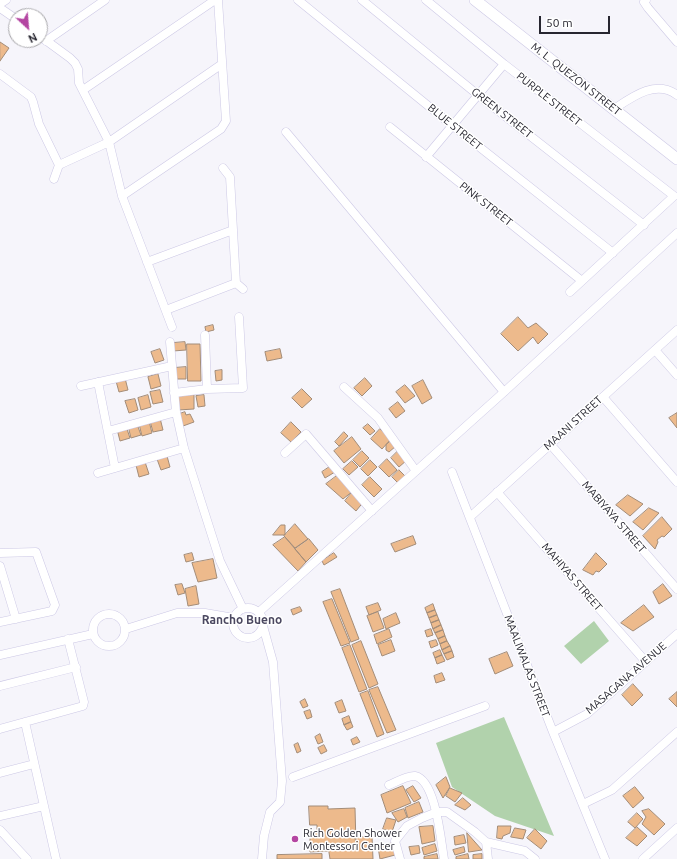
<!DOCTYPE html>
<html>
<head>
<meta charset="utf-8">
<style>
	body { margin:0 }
	#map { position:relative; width:677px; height:859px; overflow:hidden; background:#f6f5fb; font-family:Ubuntu,sans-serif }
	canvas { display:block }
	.north { position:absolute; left:8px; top:8px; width:40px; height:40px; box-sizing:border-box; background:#fff; border:1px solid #a9a8ac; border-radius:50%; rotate:154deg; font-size:11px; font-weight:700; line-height:16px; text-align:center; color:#272630 }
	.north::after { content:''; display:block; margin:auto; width:14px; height:18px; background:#b445a2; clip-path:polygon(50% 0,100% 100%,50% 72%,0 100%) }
	.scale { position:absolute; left:539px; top:16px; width:71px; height:18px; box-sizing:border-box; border:2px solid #272630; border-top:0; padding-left:5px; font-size:12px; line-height:14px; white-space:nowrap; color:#272630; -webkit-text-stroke:3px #fff; paint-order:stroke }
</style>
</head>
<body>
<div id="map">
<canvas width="677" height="859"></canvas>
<div class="north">N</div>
<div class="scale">50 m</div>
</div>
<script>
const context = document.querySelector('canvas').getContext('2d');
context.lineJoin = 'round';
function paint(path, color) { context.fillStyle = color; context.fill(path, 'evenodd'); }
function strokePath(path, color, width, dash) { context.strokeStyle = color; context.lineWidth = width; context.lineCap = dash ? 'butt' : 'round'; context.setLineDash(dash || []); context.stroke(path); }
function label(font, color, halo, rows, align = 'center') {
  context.font = font + ' Ubuntu,sans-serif'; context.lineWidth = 3; context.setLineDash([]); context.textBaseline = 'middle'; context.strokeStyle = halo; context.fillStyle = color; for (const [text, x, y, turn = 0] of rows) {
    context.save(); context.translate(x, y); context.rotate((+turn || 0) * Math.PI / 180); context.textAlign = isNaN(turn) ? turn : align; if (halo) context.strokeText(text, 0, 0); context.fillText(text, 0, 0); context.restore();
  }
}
paint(new Path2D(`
	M594 621 609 641 581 664 564 646Z
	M504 717 554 836 495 816 452 787 436 743Z`), '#b1d2ac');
const building = new Path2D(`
	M0 42 9 48 0 61Z
	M518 317 528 328 536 323 548 334 538 344 533 337 518 351 501 334Z
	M213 325 214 330 206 332 205 327Z
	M185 342 186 350 173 351V343Z
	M187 344H200L201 381H188Z
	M160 349 164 360 155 363 151 352Z
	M280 349 282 358 267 361 265 352Z
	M186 367V379H174V368Z
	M222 370V380L216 381 215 371Z
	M158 374 161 386 151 389 148 377Z
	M125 378 128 390 119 392 116 381Z
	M365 378 372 386 362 396 354 388Z
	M423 380 432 398 422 404 412 386Z
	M405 385 415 396 405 403 396 392Z
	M302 389 312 399 302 408 292 398Z
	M160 390 163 402 153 404 150 392Z
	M148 395 151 407 141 410 138 398Z
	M194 395V409L178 410 177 396Z
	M204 395 205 406 198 407 196 396Z
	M135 399 138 410 129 413 125 401Z
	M398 402 405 411 396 418 389 409Z
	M185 412 186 415 190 414 194 422 183 426 177 415Z
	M677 413V428L669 418Z
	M160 418 163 430 153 432 150 421Z
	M149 421 152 433 142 436 139 424Z
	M291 422 301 432 291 442 281 433Z
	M137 424 141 435 131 438 128 426Z
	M368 424 375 431 370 435 363 428Z
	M126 426 130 438 120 441 117 429Z
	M380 429 391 439 382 449 371 439Z
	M344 432 348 436 339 446 335 442Z
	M352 437 361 449 344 463 334 451Z
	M391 441 396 446 389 452 386 450V445Z
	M399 450 407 460 399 467 391 458Z
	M362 451 369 458 360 467 353 460Z
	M167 456 170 467 161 470 157 459Z
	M387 459 397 470 389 477 379 467Z
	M370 460 377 467 368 476 361 469Z
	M352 461 358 467 349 475 343 469Z
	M145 462 149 474 139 477 136 465Z
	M331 466 335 472 325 478 322 472Z
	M399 470 406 477 399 484 392 477Z
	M338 475 353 491 343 499 326 484Z
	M370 477 382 489 374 497 362 485Z
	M354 490 365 500 356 511 345 501Z
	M628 495 643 504 630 516 616 505Z
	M649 508 659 513 643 530 633 522Z
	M662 517 672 529 664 537 662 536 657 540 658 542 655 549 643 536Z
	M295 524 308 539 295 548 284 536Z
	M281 525H285V535H273Z
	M413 536 416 544 395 552 391 544Z
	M285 537 306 562 298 571 273 545Z
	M309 539 318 550 306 562 295 549Z
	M192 553 194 560 186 562 184 555Z
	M334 553 337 557 324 565 322 561Z
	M596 553 607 564 599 572 596 571 593 575 583 570Z
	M213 559 217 578 198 582 192 563Z
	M182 584 185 593 178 595 175 585Z
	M663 584 672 596 659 604 653 592Z
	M196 586 199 604 188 606 185 589Z
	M340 589 359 639 351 642 331 592Z
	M332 599 350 643 341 646 323 602Z
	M378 603 381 610 369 615 366 607Z
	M433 604 435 610 427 613 425 608Z
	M644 605 654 617 633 631 621 623Z
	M300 607 302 611 293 615 291 610Z
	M435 610 437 615 429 618 427 613Z
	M378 612 384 628 373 632 367 616Z
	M396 613 400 623 386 629 383 619Z
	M437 615 439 620 431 623 429 618Z
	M439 620 441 625 433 629 431 623Z
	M441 625 443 630 435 633 433 629Z
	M389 629 392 637 377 644 374 635Z
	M431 629 433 635 427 637 425 631Z
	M443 630 445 636 438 639 435 633Z
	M445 636 447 641 440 644 438 639Z
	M391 640 395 651 382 656 378 645Z
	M436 640 438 645 431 648 429 642Z
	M361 641 378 684 369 688 352 645Z
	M447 641 450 646 442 650 440 644Z
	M350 645 367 689 359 692 342 648Z
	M450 646 452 651 444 654 442 650Z
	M440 650 442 655 435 658 433 653Z
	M452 651 454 657 447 660 444 654Z
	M507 652 513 666 495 674 489 659Z
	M442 655 445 661 437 664 435 658Z
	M442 673 445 680 436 683 434 676Z
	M633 684 643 695 632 706 622 695Z
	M378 687 396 730 387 733 369 690Z
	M368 691 384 734 377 737 360 694Z
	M677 692V707L669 699Z
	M305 699 308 706 303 708 300 702Z
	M342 700 346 711 339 713 335 703Z
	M310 710 312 717 307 719 304 712Z
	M349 716 351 722 344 725 342 719Z
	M351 722 353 727 347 730 344 725Z
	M320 734 323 742 318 744 315 737Z
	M357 737 360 742 353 745 351 740Z
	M298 743 301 751 297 753 294 745Z
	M324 745 327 751 321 754 318 748Z
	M446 777 450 787 443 798 436 785Z
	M403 786 411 803 387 813 381 795Z
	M413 786 421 798 414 802 406 790Z
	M635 787 644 798 633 808 623 796Z
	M450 788 462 793 455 802 446 796Z
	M463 798 471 805 465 810 455 805Z
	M419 802 423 812 408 818 405 808Z
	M309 806H328V809L355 808 356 845 328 846V851L310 852V832L317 831V825H310Z
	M404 809 407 817 398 822 392 813Z
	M649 809 665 824 654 835 642 824 646 817 642 811Z
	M637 813 643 819 635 828 628 822Z
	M387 818 396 820 392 832 383 829Z
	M433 826 435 841 422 844 419 827Z
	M498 826H511L510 833 503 836 502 839 497 838Z
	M637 827 647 836 637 846 626 838Z
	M515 828 526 830 523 839 511 837Z
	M535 829 547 841 541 849 527 838Z
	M467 833 482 850 469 852Z
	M464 835 466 843 455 845 454 837Z
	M372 836 373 859H330L328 846 356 845 355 838Z
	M393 843 395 855 380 859 378 847Z
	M435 844 437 851 424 855 422 848Z
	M419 846 420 853 411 855 409 847Z
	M464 847 465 852 455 855 453 850Z
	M322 854V859H277V855Z
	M437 854 438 859H424V857Z
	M468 854 469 859H456V857Z
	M482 854V859H473V855Z`);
paint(building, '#edba8c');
strokePath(building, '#a38c78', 1);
const minor = new Path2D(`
	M298 0 453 126 613 253
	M362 0 478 95 644 225
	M426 0 504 64 674 196 570 292
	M646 0 644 2 648 8 677 42
	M0 4 6 0
	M0 8 16 19
	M40 36 70 58 75 63 78 69 79 83 109 142 122 196 172 327
	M46 41 105 0
	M0 74 31 97 33 102 39 124 59 165 54 179
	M83 90 215 0
	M614 109C632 97 656 79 677 95
	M390 127 582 281
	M286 132 504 392
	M426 157 504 64
	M59 165 109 142 222 64
	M223 168 230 177 236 283 243 289
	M122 196 221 129 226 121 218 0
	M147 262 233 230
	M166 310 236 283
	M205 335 207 389
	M170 342 176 412 184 448 220 561 243 609
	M655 350 677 375
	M98 382 115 468
	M81 386 172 366
	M344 387 378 418 416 471
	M174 393 207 389 243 388 239 317
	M603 397 677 482
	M108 431 176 412
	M550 444 677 589
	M285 453 306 434 372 511
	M452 472 553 732 605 859
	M98 473 184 448
	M497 492 646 662
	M470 517 677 330
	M0 553 36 552 55 605 52 611 0 622
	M0 566 16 619
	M233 623a15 15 0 1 1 30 0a15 15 0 1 1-30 0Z
	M259 612 504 392 677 233
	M93 630a16 16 0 1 1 32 0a16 16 0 1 1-32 0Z
	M126 629 177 613H205L234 618
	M0 655 93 634
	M0 686 76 667
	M25 722 56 859
	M0 729 83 706 84 702 68 639
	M553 732 587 714 677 634
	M0 773 34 764
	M293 777 485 706
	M389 785C396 782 408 775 415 776 436 780 441 842 444 859
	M583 804 612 790 677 732
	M0 816 44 806
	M0 830 27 859
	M486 842 488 859
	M262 859 264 836 270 812 280 802 282 781 273 662 263 626
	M400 859 395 841 407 826 422 818 437 812H447L475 832 486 842 525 851 535 859
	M643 859 677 828`);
const secondary = new Path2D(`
	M475 0 677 159`);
strokePath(minor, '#ccc8e5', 9);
strokePath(secondary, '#ccc8e5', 12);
strokePath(minor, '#fff', 8);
strokePath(secondary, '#fff', 11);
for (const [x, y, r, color] of [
	[295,839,4,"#b445a2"]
]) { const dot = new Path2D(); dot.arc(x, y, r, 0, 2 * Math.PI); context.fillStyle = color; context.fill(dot); strokePath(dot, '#fff', 1.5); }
label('11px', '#272630', '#fff', [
	["M. L. QUEZON STREET",576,79,38],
	["PURPLE STREET",549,99,38],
	["GREEN STREET",502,113,38],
	["BLUE STREET",455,127,39],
	["PINK STREET",486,204,38],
	["MAANI STREET",573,423,-42],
	["MABIYAYA STREET",614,517,49],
	["MAHIYAS STREET",572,577,49],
	["MAALIWALAS STREET",527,666,69],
	["MASAGANA AVENUE",626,678,-41]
]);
label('11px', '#272630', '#fff', [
	["Rich Golden Shower",303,833],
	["Montessori Center",303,846]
], 'left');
label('bold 12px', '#4b4860', '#fff', [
	["Rancho Bueno",242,620]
]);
</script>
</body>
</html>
